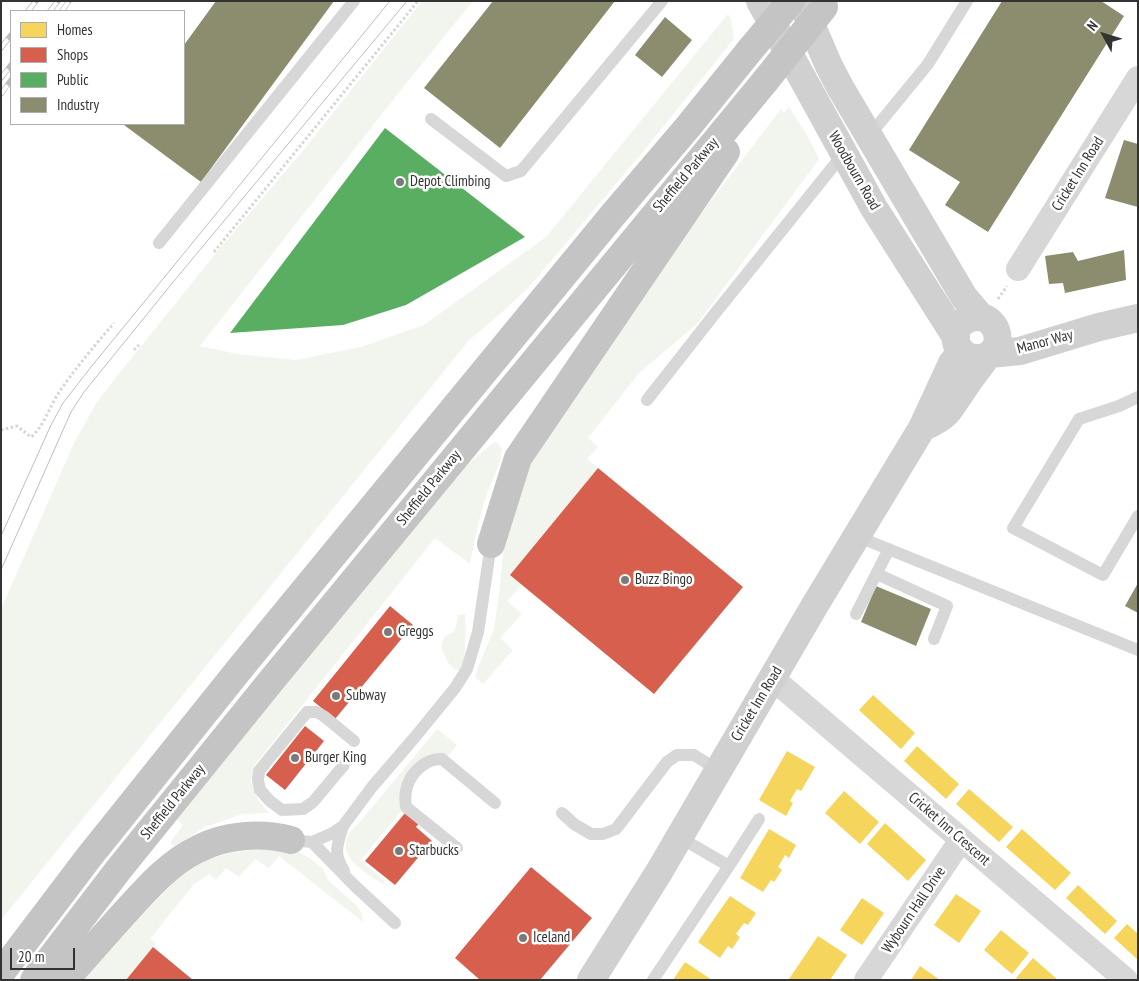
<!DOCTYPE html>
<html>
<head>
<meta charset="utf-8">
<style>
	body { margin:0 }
	#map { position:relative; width:1139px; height:981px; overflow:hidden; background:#fff; font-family:"PT Sans Narrow",sans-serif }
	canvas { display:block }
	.frame { position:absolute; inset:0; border:2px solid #333; pointer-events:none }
	.legend { position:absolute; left:10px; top:10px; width:175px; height:115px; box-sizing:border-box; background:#fff; border:1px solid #adadad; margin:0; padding:6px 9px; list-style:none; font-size:15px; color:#333 }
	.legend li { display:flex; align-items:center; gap:10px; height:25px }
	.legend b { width:25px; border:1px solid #adadad }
	.north { position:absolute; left:1079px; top:10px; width:50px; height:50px; -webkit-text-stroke:4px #fff; paint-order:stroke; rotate:309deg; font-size:14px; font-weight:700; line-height:20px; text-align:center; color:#333 }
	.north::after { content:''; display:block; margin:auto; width:18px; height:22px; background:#333; clip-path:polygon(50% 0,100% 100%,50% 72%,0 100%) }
	.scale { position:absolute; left:10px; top:948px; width:65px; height:22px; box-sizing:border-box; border:2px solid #333; border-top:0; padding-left:6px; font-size:15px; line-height:18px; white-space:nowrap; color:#333; -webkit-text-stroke:4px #fff; paint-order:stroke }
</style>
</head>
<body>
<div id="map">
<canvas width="1139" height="981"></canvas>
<div class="frame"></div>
<ul class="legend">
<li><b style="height:14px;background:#f6d55c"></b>Homes</li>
<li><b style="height:14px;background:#d6604d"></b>Shops</li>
<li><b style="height:14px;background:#5aae61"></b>Public</li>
<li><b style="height:14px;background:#8c8c6e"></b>Industry</li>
</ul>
<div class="north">N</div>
<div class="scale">20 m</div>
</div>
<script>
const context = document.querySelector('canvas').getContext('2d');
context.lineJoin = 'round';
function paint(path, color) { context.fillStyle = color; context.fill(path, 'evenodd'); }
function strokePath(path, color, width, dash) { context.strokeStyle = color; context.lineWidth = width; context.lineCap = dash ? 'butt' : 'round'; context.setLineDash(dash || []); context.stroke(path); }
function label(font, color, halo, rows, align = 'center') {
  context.font = font + ' "PT Sans Narrow",sans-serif'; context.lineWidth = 5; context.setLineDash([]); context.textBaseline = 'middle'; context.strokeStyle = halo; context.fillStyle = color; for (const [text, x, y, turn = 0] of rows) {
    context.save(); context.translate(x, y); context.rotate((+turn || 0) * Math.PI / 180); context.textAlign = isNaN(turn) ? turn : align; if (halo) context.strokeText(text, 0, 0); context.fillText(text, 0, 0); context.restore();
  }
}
paint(new Path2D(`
	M422 1H473L396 96 200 346 237 354 296 360 361 347 424 325 546 237 728 14 731 20 734 39 641 154 529 287 499 315 469 340 1 920V609L75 441 97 402 114 380 216 253 306 147Z
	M789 107 807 135 819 159 697 324 639 373 588 438 598 447 587 459 598 468 510 575 522 585 507 601 522 614 500 638 513 650 483 684 475 677 479 665 494 629 500 587 507 511 525 468 599 347 781 109 784 113Z
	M496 442 502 448C501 466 492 479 486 496 479 518 474 541 470 564L435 538 254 766 251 781 258 800 269 813 242 814 205 827 175 846 171 845V841L183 825 176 818 454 476 493 443Z
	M465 614C466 633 466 651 462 670 450 673 446 657 441 648L444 637 455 631 458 615Z
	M437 729 457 745 448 756 433 755 416 767 402 810 361 860 385 881 383 884C365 872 333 856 351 831 353 828 357 825 360 822Z
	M261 849H293L311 859 323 869 328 880 358 907 362 915 363 922 279 856 269 868 255 859 239 877 226 868 216 880 209 874 193 885 150 939 156 944 126 980H82L183 872 202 861 232 853Z`), '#f1f5ed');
paint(new Path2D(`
	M873 695 915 733 901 749 859 710Z
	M917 746 959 784 946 799 904 761Z
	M787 751 815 767 801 791 797 789 790 801 793 803 786 816 759 800Z
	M969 789 1013 827 999 842 956 804Z
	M844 791 879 822 860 844 825 813Z
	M885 823 926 860 908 881 867 844Z
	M769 829 796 845 789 858 785 855 778 867 782 870 774 882 771 880 763 892 740 878Z
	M1022 829 1071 873 1055 890 1006 847Z
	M1078 885 1117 921 1105 934 1066 898Z
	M956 894 981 911 959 943 934 925Z
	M730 896 756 913 748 925 744 923 736 934 740 937 732 949 728 946 720 958 698 942Z
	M862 898 884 913 862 945 840 930Z
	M1127 924 1138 934V960L1114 938Z
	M1001 930 1029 953 1012 974 984 950Z
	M818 936 847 955 830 980H791L789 979Z
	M1033 958 1049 972 1058 980H1018L1016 978Z
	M685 962 712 980H673Z
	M920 966 940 980H911Z`), '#f6d55c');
paint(new Path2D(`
	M598 468 743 587 654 694 510 575Z
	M390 606 413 625 335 719 313 701Z
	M305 726 324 741 285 790 266 775Z
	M410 807 423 818 416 827 432 841 395 885 365 861Z
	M531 867 592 918 540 980H480L455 958Z
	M153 947 193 980H126Z`), '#d6604d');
paint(new Path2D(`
	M385 128 525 237 406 305 343 325 230 333Z`), '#5aae61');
paint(new Path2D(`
	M216 1H334L201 182 124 125 125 124H184V45Z
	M493 1H615L500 148 424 88Z
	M1002 1H1101L1124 16 988 232 945 205 960 182 909 150Z
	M665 17 692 40 662 77 635 55Z
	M1124 140 1138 144V207L1105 198Z
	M1124 250 1126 280 1065 293 1063 283 1049 284 1045 256 1073 252 1078 261Z
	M1138 583V613L1125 606Z
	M876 586 931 609 916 646 861 622Z`), '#8c8c6e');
strokePath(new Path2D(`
	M214 252 418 1
	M998 299 1007 286
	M134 350 139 345
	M1 430 17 426 31 437C44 426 49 408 58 394 74 370 95 345 114 323`), '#d6d6d6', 3, [2.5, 2.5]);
strokePath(new Path2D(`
	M431 119 506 176 521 171 662 1
	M869 136 928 64 967 1
	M159 243 354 1
	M1138 397 1119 406 1079 419 1013 528 1103 575 1138 516
	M647 400 713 316 844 153
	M856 536 1138 650
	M877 574 947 606 934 639
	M856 614 889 549
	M344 765 313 802 303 809 282 810 270 801 260 790 258 780 259 771 307 712H317L325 717 354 741
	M562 813 574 824 591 834H603L616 829 667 762 677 755H694L718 770
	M343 826C337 846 333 852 344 871
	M291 840 312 842 333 833 343 826 372 787 415 737 455 688 467 669 478 632 491 544
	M312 842 354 885 395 923
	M457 848 406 807C405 801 405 796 406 791 409 774 425 758 442 759L495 803
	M729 866 759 819
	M653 980 729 866 679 837`), '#d7d7d7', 12);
strokePath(new Path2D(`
	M1018 269 1138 78
	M772 678 1126 980
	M866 980 961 840`), '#d7d7d7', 24);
strokePath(new Path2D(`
	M760 1 874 208 956 337
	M801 1 829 66 840 87 964 297 981 317
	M990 354 1020 351 1099 327 1138 318
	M928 425C933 422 940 419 944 415 949 412 952 405 956 400 965 386 975 372 985 359 989 354 995 351 997 344 999 335 996 326 988 320 982 316 973 316 966 320 944 331 959 367 987 356
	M591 980 659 872 815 605 922 428 952 363 961 352`), '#d0d0d0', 28);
strokePath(new Path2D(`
	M491 544 518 458 726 152
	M1 973 89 857 242 666 612 216 687 128 750 50
	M34 980 119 869 271 681 766 80
	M65 980C87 955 109 930 131 906 151 884 171 862 198 849 225 835 261 832 291 840`), '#c4c4c4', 28);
strokePath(new Path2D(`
	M1 536 51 425 63 403 91 367 390 1
	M1 570 71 412 84 392 174 281 407 1`), '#bebebe', 1);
const rail = new Path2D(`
	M28 11 36 1
	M50 11 58 1
	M62 11 69 1
	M1 48 11 35
	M1 78 11 65
	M1 94 11 80`);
strokePath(rail, '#bebebe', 5.5);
strokePath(rail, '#fff', 4, [11]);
strokePath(new Path2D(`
	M750 50 791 1
	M766 80 824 7`), '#c4c4c4', 28);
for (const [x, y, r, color] of [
	[400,182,5,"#7a7a7a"],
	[625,580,5,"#7a7a7a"],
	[388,632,5,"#7a7a7a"],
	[336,696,5,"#7a7a7a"],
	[295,758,5,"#7a7a7a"],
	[399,851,5,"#7a7a7a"],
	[523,938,5,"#7a7a7a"]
]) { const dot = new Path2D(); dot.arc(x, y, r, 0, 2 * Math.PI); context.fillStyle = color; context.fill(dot); strokePath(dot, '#fff', 2); }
label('15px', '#333', '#fff', [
	["Woodbourn Road",854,171,60],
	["Cricket Inn Road",1078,174,-58],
	["Sheffield Parkway",686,175,-50],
	["Manor Way",1045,342,-15],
	["Sheffield Parkway",429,488,-51],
	["Cricket Inn Road",757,704,-59],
	["Sheffield Parkway",173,802,-51],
	["Cricket Inn Crescent",949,829,41],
	["Wybourn Hall Drive",914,910,-56]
]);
label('15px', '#333', '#fff', [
	["Depot Climbing",410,182],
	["Buzz Bingo",635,580],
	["Greggs",398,632],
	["Subway",346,696],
	["Burger King",305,758],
	["Starbucks",409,851],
	["Iceland",533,938]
], 'left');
</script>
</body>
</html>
